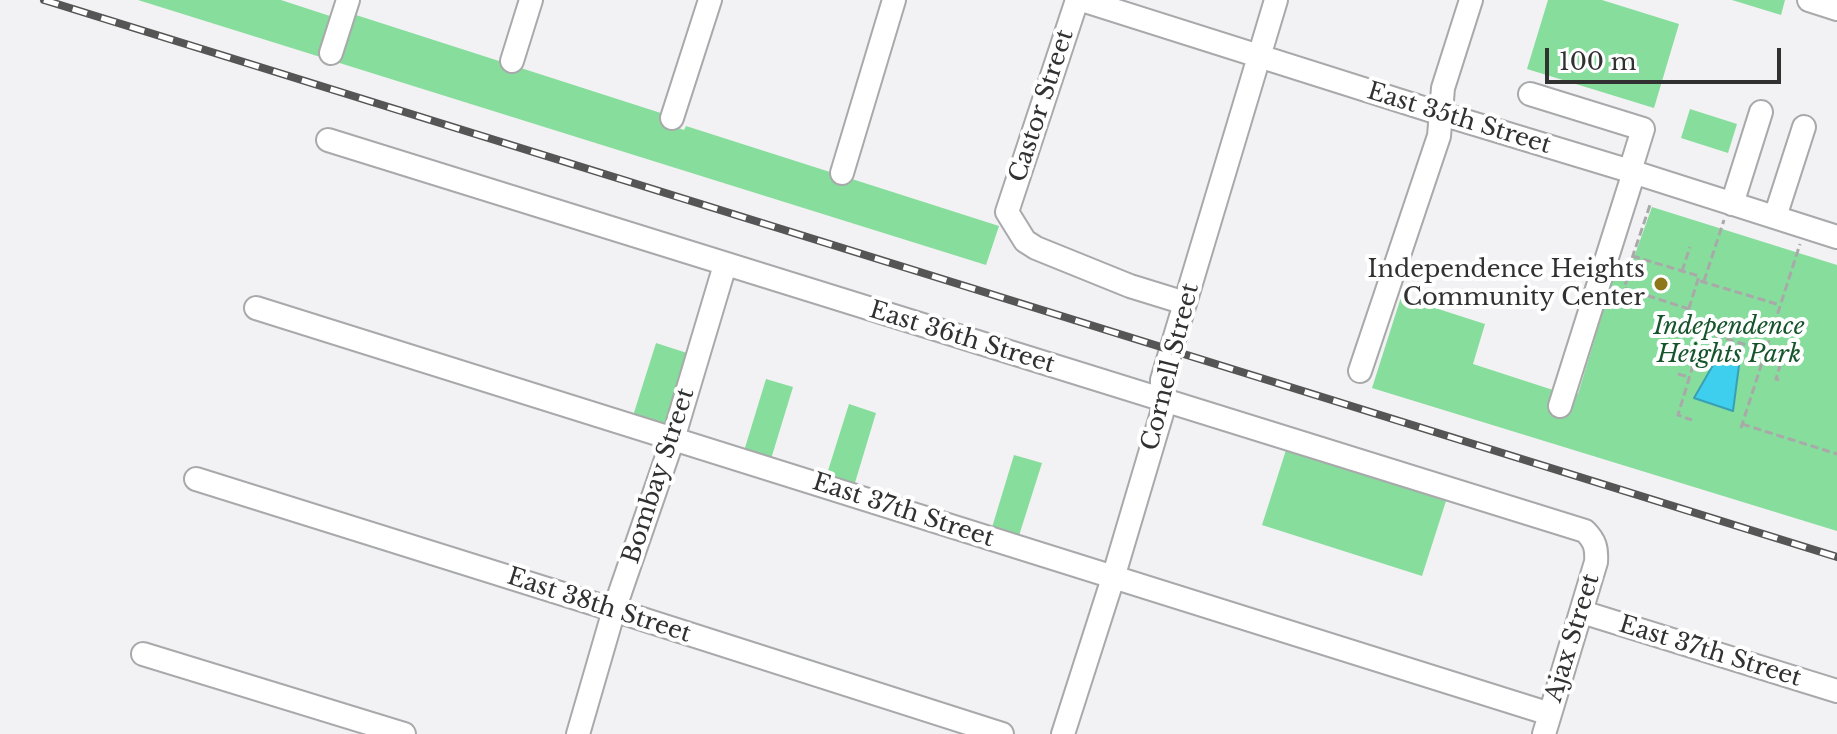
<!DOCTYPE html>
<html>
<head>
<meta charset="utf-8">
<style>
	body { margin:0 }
	#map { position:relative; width:1837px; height:734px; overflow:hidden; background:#f2f2f4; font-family:"Libre Baskerville",serif }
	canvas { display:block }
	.scale { position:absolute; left:1545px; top:48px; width:236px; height:36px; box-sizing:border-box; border:4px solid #313132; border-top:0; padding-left:10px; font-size:24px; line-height:28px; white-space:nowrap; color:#313132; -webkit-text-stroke:6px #fff; paint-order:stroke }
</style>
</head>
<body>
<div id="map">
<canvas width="1837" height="734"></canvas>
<div class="scale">100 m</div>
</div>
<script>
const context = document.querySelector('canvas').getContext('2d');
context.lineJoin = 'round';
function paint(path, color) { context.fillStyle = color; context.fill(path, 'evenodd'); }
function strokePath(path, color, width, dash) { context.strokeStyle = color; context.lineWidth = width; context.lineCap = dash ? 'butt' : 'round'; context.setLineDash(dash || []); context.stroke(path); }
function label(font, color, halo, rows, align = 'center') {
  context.font = font + ' "Libre Baskerville",serif'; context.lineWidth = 8; context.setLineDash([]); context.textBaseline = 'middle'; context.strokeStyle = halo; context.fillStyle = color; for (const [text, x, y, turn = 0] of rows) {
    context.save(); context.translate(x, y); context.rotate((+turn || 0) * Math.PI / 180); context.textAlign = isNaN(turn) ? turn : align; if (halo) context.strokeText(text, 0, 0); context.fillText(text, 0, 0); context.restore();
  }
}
paint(new Path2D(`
	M138 0H281L336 18 325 50 342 56 356 15 667 115 665 123 684 130 686 126 999 226 986 265Z
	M1548 0H1602L1679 24 1654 108 1527 69Z
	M1732 0H1785L1781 15Z
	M1690 109 1737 124 1728 153 1681 138Z
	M1652 207 1837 265V531L1372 388 1401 297 1485 324 1473 364 1553 390 1550 401 1574 394H1578L1612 281 1633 260Z
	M656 343 687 353 663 429 632 419Z
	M766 379 793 387 771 459 744 451Z
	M849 404 876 413 854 486 826 477Z
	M1286 450 1446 501 1422 576 1262 525Z
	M1014 455 1042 463 1017 542 990 534Z`), '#86dd9c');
const water = new Path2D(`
	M1720 353 1740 358 1733 411 1694 398Z`);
paint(water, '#3dcfed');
strokePath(water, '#39a0b5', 2);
const minor = new Path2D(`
	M1077 0 1007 212 1025 241 1036 248 1130 286 1185 303
	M1082 0 1442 114 1630 171 1837 237
	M1809 0 1837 9
	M331 53 348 0
	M512 61 531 0
	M1530 94 1643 129 1630 171
	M672 118 710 0
	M328 140 1585 531C1595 541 1597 548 1596 562L1544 734
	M842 173 894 0
	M1732 204 1761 112
	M1775 217 1804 127
	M256 308 1550 714
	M1360 371 1439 136 1443 88 1471 0
	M1560 406 1634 172
	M196 479 614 610 1002 734
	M1582 612 1837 691
	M143 654 404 734
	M578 734 614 610 673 439 725 265
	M1063 734 1113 578 1162 413V380L1276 0`);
strokePath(minor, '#a8a9ab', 26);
strokePath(new Path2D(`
	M1632 256 1699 276 1689 308
	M1682 271 1690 247
	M1623 278 1625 279 1650 205
	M1625 279H1627L1624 288 1689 309C1686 320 1692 328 1703 332L1678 415 1692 420
	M1700 281 1780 305
	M1704 281 1724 220
	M1703 332 1764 350
	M1766 348C1787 355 1781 361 1776 379L1779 380
	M1678 374 1689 377
	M1742 424 1837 454
	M1741 428 1800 244`), '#a9a9aa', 3, [8, 4]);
strokePath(minor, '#fff', 22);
const rail = new Path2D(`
	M44 0 1837 557`);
strokePath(rail, '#555556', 8);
strokePath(rail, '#fff', 5, [15]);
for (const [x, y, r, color] of [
	[1661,284,8,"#8d771b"]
]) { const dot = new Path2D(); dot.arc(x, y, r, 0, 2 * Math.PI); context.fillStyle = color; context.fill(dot); strokePath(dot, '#fff', 3); }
label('24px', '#313132', '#fff', [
	["Castor Street",1042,106,-72],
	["East 35th Street",1459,119,17],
	["East 36th Street",962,338,17],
	["Cornell Street",1171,367,-76],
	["Bombay Street",659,476,-72],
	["East 37th Street",903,511,18],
	["East 38th Street",599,606,18],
	["Ajax Street",1573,638,-73],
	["East 37th Street",1710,652,17]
]);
label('24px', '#313132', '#fff', [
	["Independence Heights",1645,270],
	["Community Center",1645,298]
], 'right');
label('italic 24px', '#16552c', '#fff', [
	["Independence",1729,327],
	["Heights Park",1729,355]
]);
</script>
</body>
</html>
